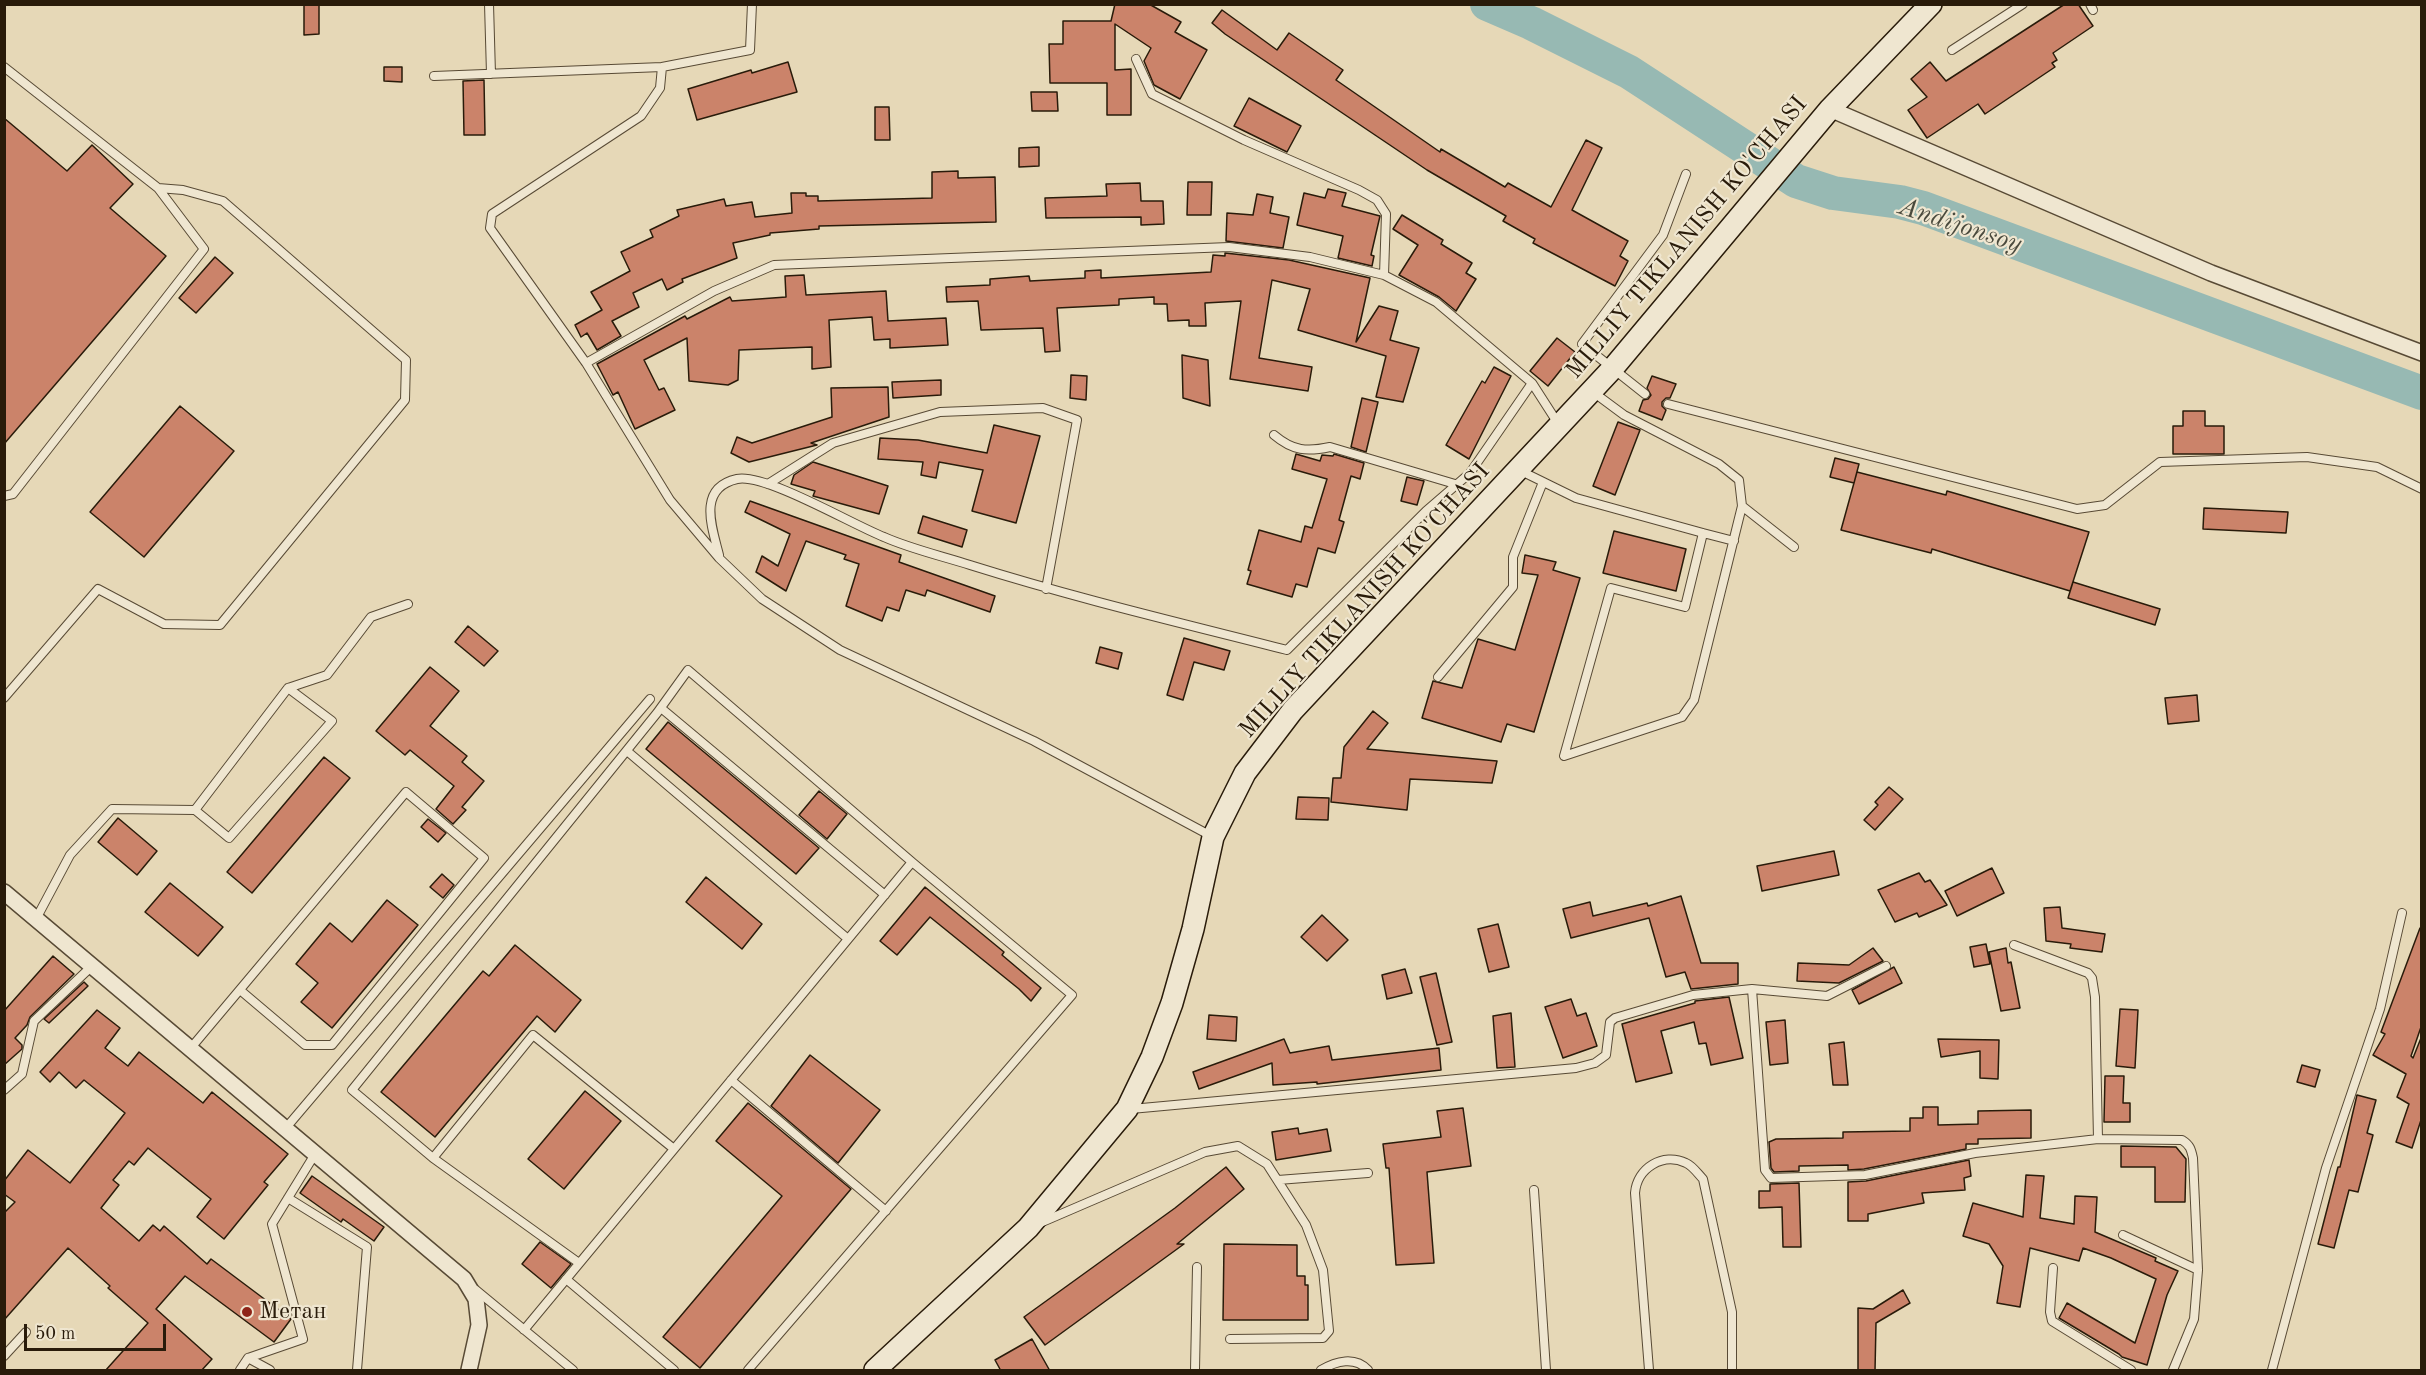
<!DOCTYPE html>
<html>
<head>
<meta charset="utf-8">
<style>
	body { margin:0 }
	#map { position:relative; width:2426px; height:1375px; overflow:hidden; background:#e6d8b7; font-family:"Old Standard TT",serif }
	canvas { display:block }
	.frame { position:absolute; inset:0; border:6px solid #291b0a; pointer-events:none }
	.scale { position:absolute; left:24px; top:1324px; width:142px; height:27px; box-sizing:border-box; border:3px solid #291b0a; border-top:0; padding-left:8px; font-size:18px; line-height:21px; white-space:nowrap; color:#291b0a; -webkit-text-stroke:4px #efe6d0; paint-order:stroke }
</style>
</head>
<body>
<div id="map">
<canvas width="2426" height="1375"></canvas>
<div class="frame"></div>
<div class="scale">50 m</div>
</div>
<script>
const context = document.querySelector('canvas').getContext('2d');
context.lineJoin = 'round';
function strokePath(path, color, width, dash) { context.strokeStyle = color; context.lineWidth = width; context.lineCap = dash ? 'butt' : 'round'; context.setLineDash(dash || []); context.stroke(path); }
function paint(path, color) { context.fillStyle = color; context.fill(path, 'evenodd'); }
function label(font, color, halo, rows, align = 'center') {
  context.font = font + ' "Old Standard TT",serif'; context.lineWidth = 4.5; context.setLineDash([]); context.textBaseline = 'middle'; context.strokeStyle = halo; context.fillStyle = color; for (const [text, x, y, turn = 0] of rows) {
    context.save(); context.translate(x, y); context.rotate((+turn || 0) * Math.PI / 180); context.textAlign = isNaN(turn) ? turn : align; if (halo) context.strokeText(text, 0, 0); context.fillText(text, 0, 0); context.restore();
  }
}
strokePath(new Path2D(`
	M1487 4 1531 23 1629 72 1796 181 1833 193 1900 202 1923 208 2422 393`), '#97b9b3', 34);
const building = new Path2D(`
	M304 4H319V34L304 35Z
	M1115 4H1149L1181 22 1175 32 1207 50 1180 99 1154 85 1144 61 1151 48 1115 24V70L1131 69V115H1107V83H1050L1049 44H1063V21H1111Z
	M2065 4H2078L2093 26 2053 53 2057 60 2052 63 2055 67 1985 114 1978 104 1927 138 1908 110 1927 97 1911 79 1930 62 1946 81Z
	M1222 10 1277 50 1289 33 1343 70 1336 80 1440 152 1441 149 1505 187 1508 183 1551 207 1586 140 1602 148 1572 210 1628 241 1620 256 1628 261 1615 286 1533 243 1535 239 1503 221 1506 216 1427 170 1225 34 1212 23Z
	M788 62 797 92 697 120 688 89 751 70 752 73Z
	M384 67H402V82L384 81Z
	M484 80 485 135H464L463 81Z
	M1031 92H1057L1058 111H1032Z
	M1249 98 1301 126 1287 152 1234 126Z
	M875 107H889L890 140H875Z
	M4 118 67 171 92 145 133 184 110 208 166 256 4 444Z
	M1039 147V166L1019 167V148Z
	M958 171V178L995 177 996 222 819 226V229L770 233V235L733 243 737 258 682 279 683 282 667 290 662 279 633 293 639 307 612 321 621 336 597 350 587 333 581 337 575 325 602 310 591 292 630 271 621 252 653 237 650 230 679 216 677 210 724 199 726 206 752 202 755 217 792 213 791 193H806V196H818V201L932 198V172Z
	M1188 182H1212L1211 215H1187Z
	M1140 183 1141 201H1163L1164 224 1141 225V217L1046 218 1045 198 1107 196 1106 184Z
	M1328 189 1346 193 1342 206 1380 216 1371 255 1374 256 1372 266 1338 258 1343 236 1297 225 1304 193 1325 198Z
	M1257 194 1273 197 1270 213 1289 217 1283 248 1226 241 1227 213 1253 215Z
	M1402 215 1443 240 1441 244 1472 263 1466 273 1476 279 1456 311 1439 297 1399 275 1418 245 1393 229Z
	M1225 253 1289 260 1370 278 1356 342 1379 306 1398 311 1390 340 1419 348 1403 402 1376 397 1386 356 1298 330 1310 289 1272 280 1259 358 1312 367 1308 391 1230 379 1241 301 1205 303 1206 326H1189V320L1168 321 1167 304H1154V297L1119 299V305L1057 308 1060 351 1045 352 1043 328 981 330 978 301 947 302 946 287 990 285V279L1029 276 1030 281 1085 278V271L1101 270V278L1211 272 1213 255 1225 256Z
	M215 257 233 273 196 313 179 298Z
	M804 275 806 295 886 291 888 321 946 318 948 345 890 348V339L874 340 872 317 829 320 831 367 812 369V347L739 350 738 380 728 385 689 381 687 338 644 360 659 390 664 388 675 410 635 429 618 392 613 395 597 364 685 316 687 319 730 297 732 301 786 297 785 276Z
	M1557 338 1575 352 1548 386 1530 371Z
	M1182 355 1208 360 1210 406 1183 398Z
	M1494 367 1511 376 1469 459 1446 445 1482 381 1485 383Z
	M1071 375 1087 376 1086 400 1070 398Z
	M1652 376 1676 384 1670 398H1666L1662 402V406L1666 410 1662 420 1639 411 1643 400 1648 399 1651 395 1647 388Z
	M941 380V395L893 398 892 382Z
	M888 387 889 417 811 443 817 445 749 462 731 453 737 437 752 443 832 417 831 388Z
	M1362 398 1378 402 1366 452 1351 447Z
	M180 406 234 451 144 557 90 512Z
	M2183 411H2205V426H2224V454H2173V426H2183Z
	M1618 422 1640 430 1615 495 1593 486Z
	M994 425 1040 436 1016 523 972 511 983 470 939 462 936 478 921 475 923 462 878 459 880 438 918 440 987 453Z
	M1296 454 1320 461 1322 455 1333 456 1334 454 1364 463 1360 479 1351 476 1339 520 1344 522 1335 553 1318 548 1307 587 1296 584 1292 597 1247 584 1251 571 1248 570 1259 530 1301 542 1305 526 1312 528 1327 479 1292 469Z
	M1835 458 1859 464 1854 483 1830 477Z
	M813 462 888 486 879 514 813 496 815 491 791 484 794 475Z
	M1857 472 1946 495 1947 491 2089 532 2070 591 1932 549 1931 553 1841 530Z
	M1407 477 1424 481 1417 505 1401 501Z
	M750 501 901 555 899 562 995 596 990 612 927 590 925 596 906 590 899 611 887 607 882 621 846 606 859 564 844 559 846 555 806 541 786 591 756 572 762 556 778 566 790 534 745 512Z
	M2204 508 2288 512 2286 533 2203 529Z
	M923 516 967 530 962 547 918 533Z
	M1614 531 1686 549 1676 591 1603 573Z
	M1525 555 1556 562 1553 570 1580 578 1534 732 1507 724 1501 742 1422 718 1433 681 1462 688 1478 639 1515 650 1538 575 1522 573Z
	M2073 582 2160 609 2155 625 2068 598Z
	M468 626 498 651 484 666 455 642Z
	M1184 638 1230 651 1224 670 1194 662 1183 700 1167 695Z
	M1100 647 1122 653 1118 669 1096 663Z
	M430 667 459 691 430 726 467 756 462 762 484 781 462 807 466 810 453 824 436 809 454 786 410 750 405 755 376 731Z
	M2197 695 2199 721 2168 724 2165 698Z
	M1373 711 1388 723 1367 749 1497 761 1492 783 1410 779 1407 810 1331 802 1333 778H1341L1344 747Z
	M668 722 819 848 796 874 646 749Z
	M324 757 350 778 252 893 227 872Z
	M1889 787 1903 799 1875 830 1864 820 1878 805 1875 802Z
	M819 791 847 814 827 839 799 815Z
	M1298 797 1329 798 1328 820 1296 819Z
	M118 818 157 851 137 875 98 842Z
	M428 819 446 833 438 842 421 827Z
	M1834 851 1839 875 1762 891 1757 866Z
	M1992 868 2004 893 1957 916 1945 891Z
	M1919 873 1925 882 1930 880 1947 905 1919 917 1917 913 1895 922 1878 890Z
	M442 874 454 885 443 898 430 887Z
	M706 877 762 924 742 949 686 902Z
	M170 883 223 927 198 956 145 912Z
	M925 887 1004 952 1002 955 1041 988 1031 1001 1019 989 930 917 897 955 880 941Z
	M1681 896 1701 963H1738V984L1691 989 1685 972 1666 977 1649 918 1571 938 1563 909 1590 902 1593 916 1647 903 1648 906Z
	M387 900 418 925 332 1028 301 1002 318 983 296 964 330 923 352 942Z
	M2060 907 2062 928 2105 934 2102 952 2070 948 2071 944 2046 941 2044 908Z
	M1322 915 1348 940 1327 961 1301 937Z
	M1498 924 1509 967 1489 972 1478 929Z
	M2420 928H2421V1027L2411 1056 2413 1058 2421 1038V1120L2412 1148 2396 1142 2409 1104 2397 1097 2406 1074 2373 1055 2385 1034 2381 1032Z
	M1986 944 1990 964 1974 967 1970 947Z
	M515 945 581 1000 555 1032 537 1016 435 1137 381 1092 483 971 489 976Z
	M1873 948 1883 961 1839 983 1797 981 1798 963 1849 965Z
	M2006 948 2008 963 2011 962 2020 1008 2001 1011 1989 952Z
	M53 956 74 974 30 1017 27 1025 15 1038 22 1045V1049L4 1065V1011Z
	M1894 967 1902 983 1859 1004 1852 990Z
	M1405 969 1412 993 1387 999 1382 975Z
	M1436 973 1452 1042 1437 1045 1420 977Z
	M84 982 88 986 49 1023 44 1019Z
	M1729 997 1743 1058 1711 1065 1706 1043 1699 1044 1694 1022 1661 1031 1672 1073 1636 1082 1622 1024 1695 1003V1001Z
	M1571 999 1577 1016 1586 1013 1597 1046 1563 1058 1545 1007Z
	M2120 1009 2138 1010 2135 1068 2116 1066Z
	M97 1010 120 1028 105 1048 128 1066 139 1052 203 1103 212 1092 288 1154 264 1182 268 1185 224 1239 197 1217 211 1199 148 1148 134 1165 129 1161 113 1180 119 1185 101 1208 139 1241 153 1225 160 1231 164 1226 207 1264 211 1259 291 1319 274 1342 185 1276 156 1309 212 1359 201 1371H105L148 1323 108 1288 110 1286 68 1248 4 1320V1213L15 1202 4 1194V1181L28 1150 70 1183 125 1113 84 1080 76 1088 59 1072 50 1082 40 1072Z
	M1511 1013 1515 1067 1497 1068 1493 1016Z
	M1209 1015 1237 1017 1236 1041 1207 1039Z
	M1785 1020 1788 1063 1770 1065 1766 1022Z
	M1284 1039 1290 1053 1329 1046 1332 1060 1439 1048 1441 1070 1317 1084V1082L1273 1085 1272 1063 1199 1089 1193 1072Z
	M1938 1039 1999 1040 1998 1079 1980 1078V1051L1941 1057Z
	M1844 1042 1848 1085H1833L1829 1044Z
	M810 1055 880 1110 838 1163 771 1106Z
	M2302 1065 2320 1070 2315 1087 2297 1082Z
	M2105 1076H2124L2123 1103H2130V1122H2104Z
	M585 1091 621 1121 564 1189 528 1159Z
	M2357 1095 2376 1100 2367 1133 2373 1135 2358 1192 2349 1190 2334 1248 2318 1244 2338 1167H2340Z
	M748 1103 851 1189 700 1368 663 1337 782 1196 716 1141Z
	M1923 1107H1938V1125L1978 1124V1111L2031 1110V1138L1978 1139V1144H1966V1149L1864 1169 1848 1170V1165L1799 1166V1171L1774 1172 1771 1168 1769 1142 1776 1139 1843 1138V1132L1910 1131V1118H1923Z
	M1463 1108 1471 1166 1427 1172 1434 1263 1396 1265 1389 1168H1386L1383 1144 1441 1137 1437 1111Z
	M1298 1128 1299 1134 1327 1129 1331 1151 1276 1160 1272 1132Z
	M2121 1146 2176 1147 2186 1159 2185 1202H2155V1167H2121Z
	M1969 1160 1971 1176 1964 1178 1965 1190 1922 1193 1924 1203 1868 1214V1221H1848V1182L1866 1181Z
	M1226 1167 1244 1189 1177 1244H1184L1045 1345 1024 1317 1175 1208Z
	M2026 1175 2044 1176 2040 1218 2074 1224 2075 1196 2097 1197 2095 1232 2156 1258 2155 1261 2178 1271 2167 1295 2147 1365 2122 1357 2119 1354 2059 1318 2067 1303 2135 1343 2156 1279 2111 1258 2083 1248 2079 1261 2030 1248 2020 1307 1997 1303 2003 1266 1989 1244 1963 1236 1973 1203 2023 1217Z
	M312 1176 384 1227 374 1241 343 1219 341 1222 300 1193Z
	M1799 1183 1801 1247H1783L1782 1207 1759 1208V1191H1770V1184Z
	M540 1242 571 1264 551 1288 522 1264Z
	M1224 1244 1297 1245V1276H1305V1285H1308V1320H1223Z
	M1903 1290 1910 1303 1876 1323 1875 1371H1858V1308L1873 1309Z
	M1032 1339 1050 1371H1001L995 1360Z`);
paint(building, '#cb836a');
strokePath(building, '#291b0a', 1.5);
const service = new Path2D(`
	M489 4 491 74
	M2090 4 2093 10
	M1952 50 2023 4
	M1136 59 1152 94 1244 140 1359 190 1377 200 1386 214 1384 275
	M4 67 158 188 183 190 223 201 406 360 405 400 220 625 164 624 98 589 4 698
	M662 67 750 50 752 4
	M434 76 662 67 660 88 641 116 492 214 490 228 586 363
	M1593 392 1624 415 1719 464 1739 480 1742 506 1694 700 1682 717 1564 756 1611 588 1685 607 1703 533 1734 541
	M1645 394 1582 344 1663 235 1686 174
	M1668 404 2077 509 2105 505 2160 462 2307 457 2377 467 2422 489
	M1274 435C1293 451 1307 452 1330 447L1455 484
	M1521 471 1576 498 1703 533
	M768 484 833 443 940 412 1043 408 1077 420 1046 589
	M4 496 13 494 204 249 158 188
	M1742 506 1794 547
	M719 555C712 527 697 488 737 479 765 473 853 525 884 537 911 549 942 556 970 565 1075 598 1181 623 1287 650L1426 511 1470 473 1532 383
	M1438 677 1513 587V557L1543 482
	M288 688 327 675 371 617 408 604
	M661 708 885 895
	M627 751 848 939
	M1213 837 1034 741 840 650 762 599 719 558 670 500 586 363 714 291 774 265 1229 247 1310 257 1384 275 1436 302 1532 383 1559 425
	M36 919 70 855 112 809 195 810 288 688 332 721 229 838 195 810
	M2014 945 2088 973 2092 978 2095 997 2098 1139
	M1752 989 1765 1170 1771 1178 1865 1175 1975 1153 2098 1139 2182 1140C2190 1145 2191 1149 2193 1158L2198 1270 2194 1319 2173 1370
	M190 1049 406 792 484 858 332 1045H305L240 990
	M731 1080 886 1211
	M4 1090 22 1074 34 1021 92 966
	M1131 1109 1576 1068 1595 1063 1606 1055 1610 1022 1615 1018 1693 995 1752 989 1827 996 1886 966
	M285 1129 650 699
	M433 1158 533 1035 674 1149
	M1278 1180 1368 1173
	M1534 1190 1546 1370
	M288 1198 367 1247 357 1370
	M1040 1223 1205 1152 1238 1146 1267 1164 1306 1225 1323 1270 1329 1331 1323 1338 1230 1339
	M2123 1235 2198 1270
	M579 1263 433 1158 352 1090 657 713 688 670 912 862
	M2053 1268 2050 1312 2052 1321 2131 1370
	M566 1279 674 1370
	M476 1290 573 1370
	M524 1330 912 862 1072 995 748 1370
	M4 1356 26 1332
	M248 1358 270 1370
	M240 1370 248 1358 303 1339 272 1224 315 1154
	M1195 1370 1197 1267
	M1321 1370C1336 1361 1355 1356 1368 1370
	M1649 1370 1635 1193C1637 1168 1663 1152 1686 1163 1693 1166 1698 1174 1703 1179L1732 1312V1370
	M2272 1370 2326 1168 2380 1009 2402 913`);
const minor = new Path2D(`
	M1830 109 2211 273 2422 353
	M4 892 464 1279 476 1299 479 1325 469 1370`);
const secondary = new Path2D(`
	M875 1370 1028 1228 1127 1109 1152 1057 1172 1003 1193 929 1213 837 1245 773 1293 710 1613 368 1830 109 1931 4`);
strokePath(service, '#584a35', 10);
strokePath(minor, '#584a35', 18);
strokePath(secondary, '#291b0a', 24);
strokePath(service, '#efe6d0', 8);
strokePath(minor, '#efe6d0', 15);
strokePath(secondary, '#efe6d0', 21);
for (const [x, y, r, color] of [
	[247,1312,6,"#8f2418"]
]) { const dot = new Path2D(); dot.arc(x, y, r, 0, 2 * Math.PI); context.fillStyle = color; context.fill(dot); strokePath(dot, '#efe6d0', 2); }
label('24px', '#291b0a', '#efe6d0', [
	["MILLIY TIKLANISH KO'CHASI",1687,238,-50],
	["MILLIY TIKLANISH KO'CHASI",1365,601,-48]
]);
label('24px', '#291b0a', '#efe6d0', [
	["Метан",259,1312]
], 'left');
label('italic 26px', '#4a4a3d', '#efe6d0', [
	["Andijonsoy",1960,226,18]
]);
</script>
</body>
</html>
